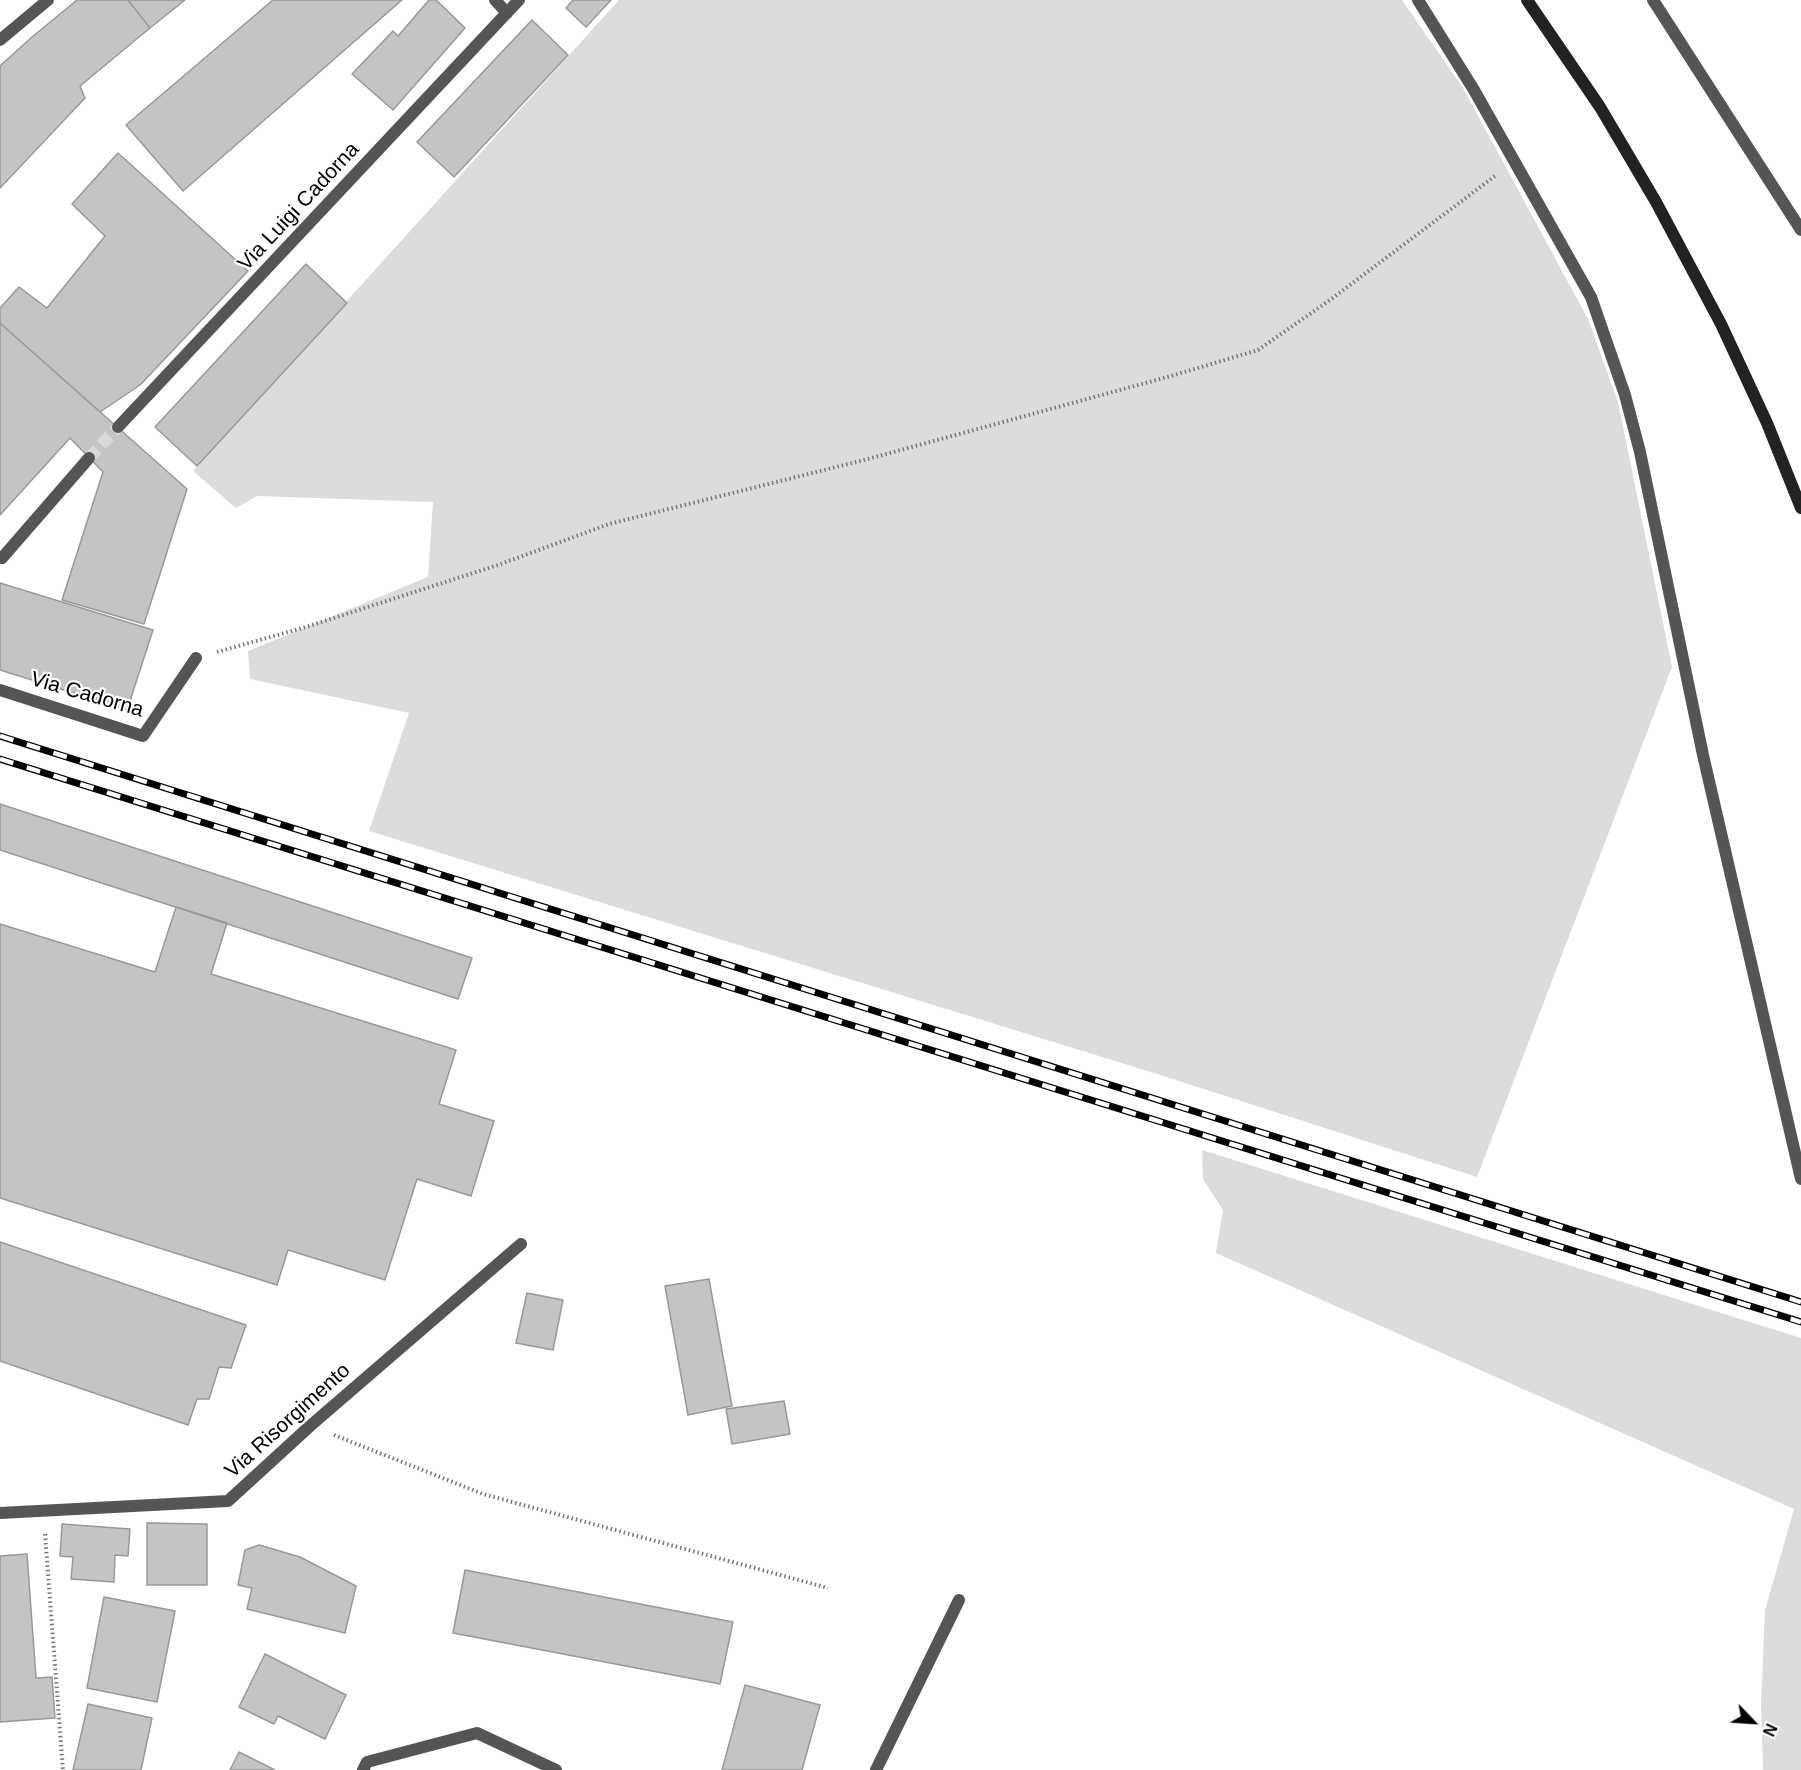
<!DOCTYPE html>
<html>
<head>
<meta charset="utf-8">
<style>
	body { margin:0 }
	#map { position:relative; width:1801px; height:1770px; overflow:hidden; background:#fff; font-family:Helvetica,sans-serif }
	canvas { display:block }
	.north { position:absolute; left:1723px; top:1692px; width:60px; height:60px; -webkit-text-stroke:4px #fff; paint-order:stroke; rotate:115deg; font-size:16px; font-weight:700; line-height:24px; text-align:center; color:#000 }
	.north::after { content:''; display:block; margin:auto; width:21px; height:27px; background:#000; clip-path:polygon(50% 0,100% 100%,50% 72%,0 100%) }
</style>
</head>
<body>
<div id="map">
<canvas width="1801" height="1770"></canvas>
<div class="north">N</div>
</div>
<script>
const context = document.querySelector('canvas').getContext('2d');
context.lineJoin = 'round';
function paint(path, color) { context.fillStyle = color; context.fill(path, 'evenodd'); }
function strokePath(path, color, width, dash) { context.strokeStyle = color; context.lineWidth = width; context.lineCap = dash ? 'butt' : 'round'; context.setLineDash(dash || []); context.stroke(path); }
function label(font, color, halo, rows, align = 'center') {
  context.font = font + ' Helvetica,sans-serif'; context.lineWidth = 4.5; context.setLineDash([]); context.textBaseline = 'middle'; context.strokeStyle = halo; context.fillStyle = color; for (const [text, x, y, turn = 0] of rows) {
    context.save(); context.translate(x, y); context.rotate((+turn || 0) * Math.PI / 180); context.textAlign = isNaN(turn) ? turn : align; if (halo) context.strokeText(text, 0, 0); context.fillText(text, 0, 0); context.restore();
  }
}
paint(new Path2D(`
	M619 0H1402L1463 88 1588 319 1618 402 1672 667 1477 1177 1154 1073 369 831 409 713 250 679 248 651 428 577 433 502 257 496 236 508 193 471Z
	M1202 1150 1801 1338V1770H1763L1761 1704 1765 1610 1794 1509 1216 1253 1223 1210 1203 1179Z`), '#dcdcdc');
const building = new Path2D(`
	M77 0H128L150 28 80 86 85 98 0 188V66L32 37Z
	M128 0H185L150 28Z
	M273 0H402L183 191 126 125Z
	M429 0H436L465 28 393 110 352 74 393 31 398 36Z
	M573 0H611L586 27 566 8Z
	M532 20 568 55 454 177 417 142Z
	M118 153 248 271 140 385 100 412 0 323V308L19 287 47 308 105 236 72 204Z
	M306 264 347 303 197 466 155 427Z
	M0 323 187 489 144 624 62 600 103 472 70 438 0 515Z
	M0 583 153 630 127 710 0 670Z
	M0 804 472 958 458 999 0 850Z
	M176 907 227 923 211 974 456 1050 439 1104 494 1121 471 1196 417 1179 385 1280 288 1250 277 1285 0 1198V924L155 972Z
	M0 1242 246 1325 231 1368 219 1367 209 1399H197L188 1425 0 1361Z
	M709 1279 732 1406 688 1415 665 1286Z
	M527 1293 563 1300 553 1350 516 1343Z
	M784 1401 790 1434 732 1444 726 1409Z
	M147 1523 207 1524V1585H147Z
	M62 1524 130 1529 128 1556 115 1555 114 1582 71 1579 73 1557 60 1556Z
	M259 1545 300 1557 356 1586 345 1633 247 1609 252 1588 238 1585 245 1550Z
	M27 1554 36 1678 52 1677 55 1718 0 1722V1556Z
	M465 1570 733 1622 720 1684 453 1633Z
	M104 1597 175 1611 157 1702 87 1688Z
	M265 1654 346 1695 325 1739 278 1716 274 1724 239 1707Z
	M745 1685 820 1705 802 1770H722Z
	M88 1704 152 1718 141 1770H73Z
	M239 1752 275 1770H230Z`);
paint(building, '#c4c4c4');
strokePath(building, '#999', 1.5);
strokePath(new Path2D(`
	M89 458 118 427`), '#d9d9d9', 12, [12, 6]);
strokePath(new Path2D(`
	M217 652 306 627 498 565 609 524 868 459 1171 376 1258 350 1330 300 1495 176
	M334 1435 483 1494 828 1588
	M45 1534 63 1770`), '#777', 4, [1.5, 3]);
strokePath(new Path2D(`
	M1418 0 1474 90 1591 297 1625 395 1640 452 1703 755 1801 1179
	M1653 0 1801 230`), '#555', 12);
strokePath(new Path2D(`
	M495 0 507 13
	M0 40 48 0
	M118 427 519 0
	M0 557 2 558 89 458
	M0 690 143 736 196 658
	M0 1513 228 1501 310 1426 521 1244
	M363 1770 367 1762 477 1733 556 1770
	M876 1770 959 1600`), '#555', 12);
strokePath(new Path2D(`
	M1527 0 1600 107 1656 202 1721 324 1767 423 1801 508`), '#222', 12);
const rail = new Path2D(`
	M0 736 1801 1302
	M0 759 1801 1322`);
strokePath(rail, '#000', 7);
strokePath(rail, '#fff', 4.5, [14]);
label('21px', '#000', '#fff', [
	["Via Luigi Cadorna",299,207,-47],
	["Via Cadorna",87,695,16],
	["Via Risorgimento",288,1421,-42]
]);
</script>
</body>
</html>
